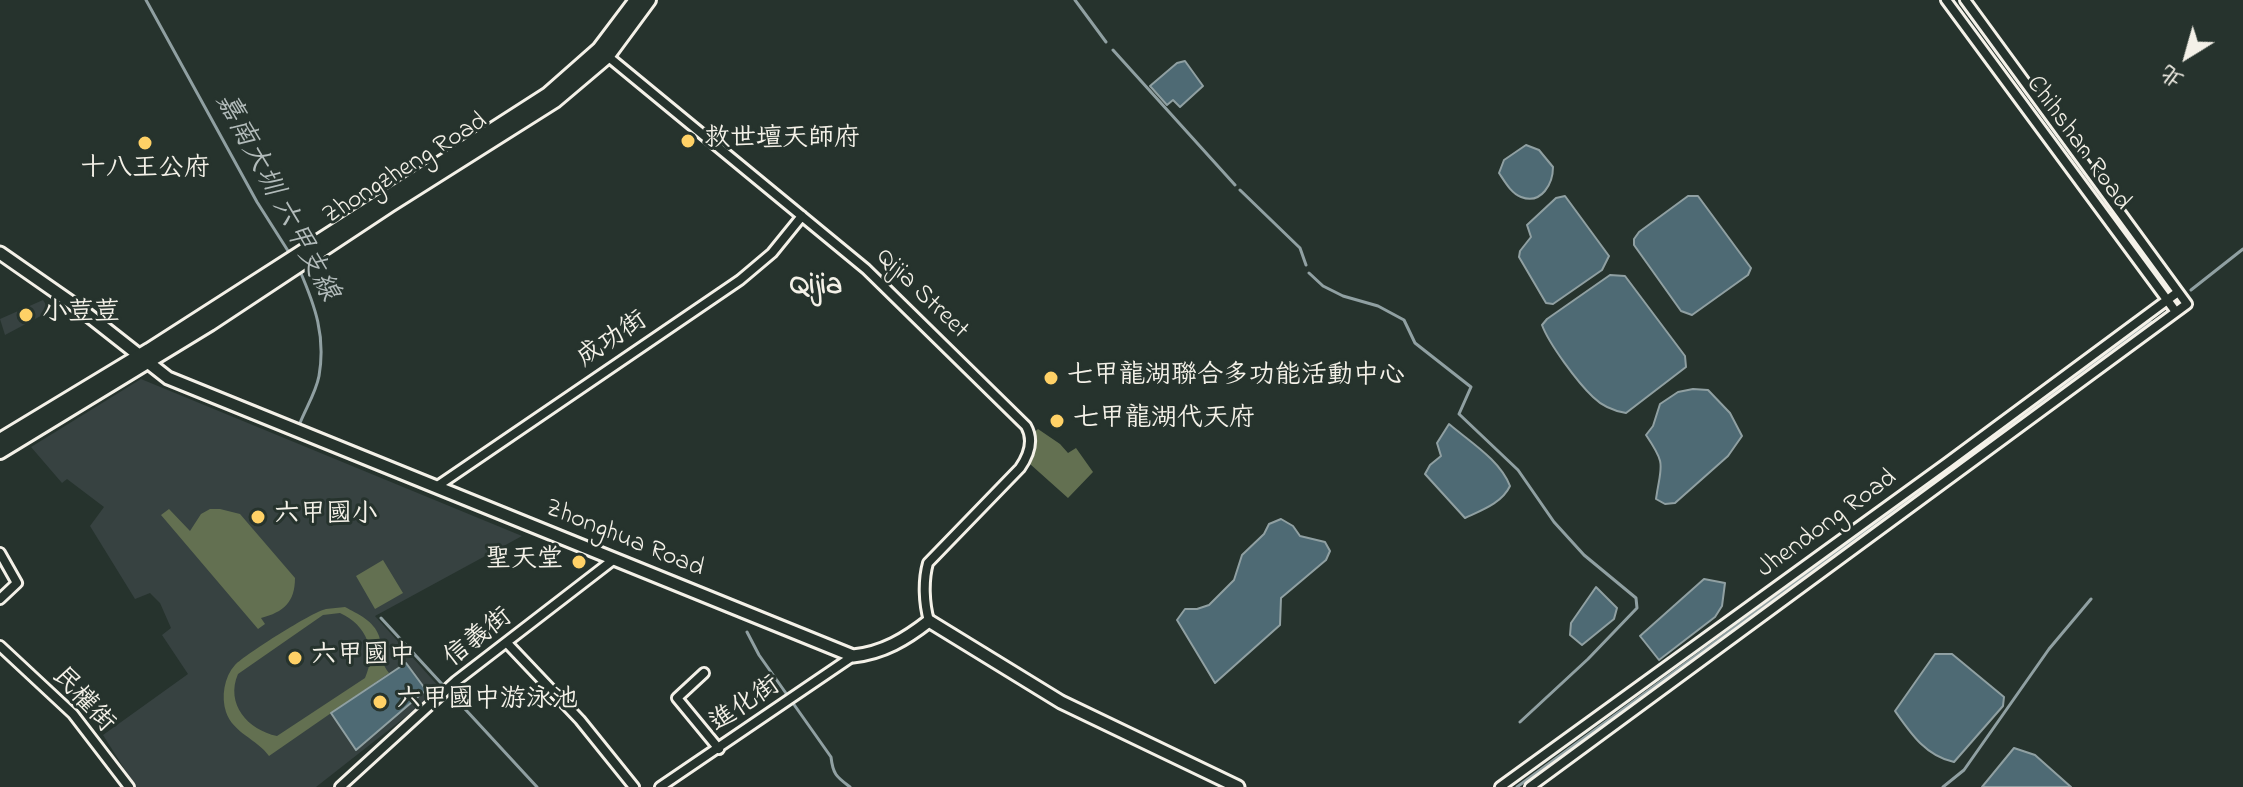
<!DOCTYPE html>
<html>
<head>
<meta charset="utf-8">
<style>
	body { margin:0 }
	#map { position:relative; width:2243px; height:787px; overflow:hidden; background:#26332d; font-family:"Indie Flower","LXGW WenKai TC",sans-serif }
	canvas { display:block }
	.north { position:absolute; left:2147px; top:16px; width:80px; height:80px; -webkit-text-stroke:6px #26332d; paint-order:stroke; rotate:217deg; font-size:22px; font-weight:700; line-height:32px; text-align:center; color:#f4f1e8 }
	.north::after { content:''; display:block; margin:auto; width:28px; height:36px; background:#f4f1e8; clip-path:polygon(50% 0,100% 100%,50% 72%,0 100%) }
</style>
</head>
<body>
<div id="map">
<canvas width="2243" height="787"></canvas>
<div class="north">北</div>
</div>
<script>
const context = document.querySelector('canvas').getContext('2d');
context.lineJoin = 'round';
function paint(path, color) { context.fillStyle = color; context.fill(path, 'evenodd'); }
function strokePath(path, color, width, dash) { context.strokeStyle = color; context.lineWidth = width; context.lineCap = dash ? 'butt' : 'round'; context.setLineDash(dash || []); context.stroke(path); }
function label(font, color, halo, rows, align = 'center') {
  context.font = font + ' "Indie Flower","LXGW WenKai TC",sans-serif'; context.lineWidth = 6; context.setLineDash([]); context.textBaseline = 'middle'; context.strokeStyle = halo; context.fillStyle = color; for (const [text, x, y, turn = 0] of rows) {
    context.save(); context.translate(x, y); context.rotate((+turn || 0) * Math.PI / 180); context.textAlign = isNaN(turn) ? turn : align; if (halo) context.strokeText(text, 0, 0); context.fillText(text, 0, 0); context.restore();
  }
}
paint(new Path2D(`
	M43 300 50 311 5 335 0 319Z
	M141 379 522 536 375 616 441 689 316 787H136L103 735 188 674 162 635 171 628 160 603 150 593 135 599 90 526 104 507 67 479 62 483 31 447Z`), '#374241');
paint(new Path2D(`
	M1038 429 1060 444 1068 453 1076 448 1093 472 1068 498 1030 464 1034 455 1031 435Z
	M169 509 190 531 201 514 210 509H220L240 514 295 578C295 602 284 612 261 618L265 624 258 629 161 515Z
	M383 560 403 593 375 609 356 576Z
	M345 607C358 614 374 621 379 636 384 652 378 659 389 673L269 756C257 739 233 733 226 712 221 697 224 677 235 665 246 654 312 612 326 609 332 608 339 608 345 607ZM340 613C367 625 377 652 365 678L277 736C248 730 225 704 238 674L323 615Z`), '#637051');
const water = new Path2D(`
	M1185 61 1203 86 1180 107 1173 100 1167 105 1150 86 1177 63Z
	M1526 145 1539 150 1553 167C1553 183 1542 205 1521 197 1511 193 1505 182 1499 173L1504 160Z
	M1565 196 1609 256 1602 270 1553 304 1546 303 1519 257 1520 251 1531 237 1527 225 1556 198Z
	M1688 196H1698L1751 268 1748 275 1692 315 1681 311 1634 245V239L1639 232Z
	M1610 275 1625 276 1685 356 1686 367 1626 413C1614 411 1602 406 1593 397 1578 383 1549 344 1542 325L1547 319Z
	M1693 389 1708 390 1730 413 1742 436 1728 456 1675 503 1665 504 1656 499C1661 464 1667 466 1646 435L1653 426 1660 404 1678 392Z
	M1449 424C1470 442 1500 460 1510 486 1502 503 1482 510 1465 518L1425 474 1430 465 1441 456 1437 443Z
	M1281 519 1293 526 1300 536 1325 542 1330 551 1326 560 1281 598 1280 625 1215 683 1177 620 1185 609H1197L1209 605 1234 580 1242 555 1264 534 1269 524Z
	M1704 579 1725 583 1722 606 1715 617 1659 660 1640 636Z
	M1596 587 1617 608 1614 619 1582 645 1570 635 1571 623Z
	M1935 654H1952L2004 697 2003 706 1954 762C1926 756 1911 734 1895 711Z
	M406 663 426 690 356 750 331 713Z
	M2014 748 2035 755 2071 787H1982Z`);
paint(water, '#4e6a74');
strokePath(water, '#90a0a2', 2);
strokePath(new Path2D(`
	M146 0 257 202 290 254
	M1075 0 1106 42
	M1113 50 1235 185
	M1240 190 1300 248 1306 265
	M300 271C315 306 326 336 319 376 316 392 306 408 300 423
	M1309 273 1323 286 1343 296 1378 306 1404 320 1415 343 1471 387 1459 414 1518 470 1554 522 1584 555 1636 598 1637 608 1588 659 1520 722
	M2191 290 2243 249
	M1963 459 2151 322
	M381 618 537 787
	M747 632 759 655 831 757C833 775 837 777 850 787
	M1517 787 1937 479
	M1943 787 1964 770 2049 649 2091 599`), '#90a0a2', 3);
const minor = new Path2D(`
	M1946 0 2176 312
	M605 54 866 269 1026 426C1034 440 1029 455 1020 468L928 563C923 581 924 603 929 621
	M436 487 740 280 772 253 802 216
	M0 553 17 583 0 599
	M507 643 580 720 634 787
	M0 646 73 714 129 787
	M704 673 677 698 719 749
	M340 787 456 681 613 560
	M660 787 853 656
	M1500 787 1947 463 2178 292
	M1530 787 2187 304 1965 0`);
const tertiary = new Path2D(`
	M0 253 79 308 168 378 853 656C883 653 906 639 929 621L1061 702 1238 787`);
const secondary = new Path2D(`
	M0 440 149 350 548 94 599 49 636 0
	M0 452 210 324 390 205 555 101 607 57 649 0`);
strokePath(minor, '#f4f1e8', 14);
strokePath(tertiary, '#f4f1e8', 17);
strokePath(secondary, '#f4f1e8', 18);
strokePath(minor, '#26332d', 8);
strokePath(tertiary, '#26332d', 11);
strokePath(secondary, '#26332d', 12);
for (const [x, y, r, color] of [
	[688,141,8,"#ffd166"],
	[145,143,8,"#ffd166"],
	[26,315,8,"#ffd166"],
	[1051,378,8,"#ffd166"],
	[1057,421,8,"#ffd166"],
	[258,517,8,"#ffd166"],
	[579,562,8,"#ffd166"],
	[295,658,8,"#ffd166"],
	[380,702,8,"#ffd166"]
]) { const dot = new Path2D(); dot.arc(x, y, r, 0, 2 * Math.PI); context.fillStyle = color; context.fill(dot); strokePath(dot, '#26332d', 3); }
label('26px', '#f4f1e8', '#26332d', [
	["救世壇天師府",704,141],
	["十八王公府",145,171,"center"],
	["小荳荳",42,315],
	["七甲龍湖聯合多功能活動中心",1067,378],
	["七甲龍湖代天府",1073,421],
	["六甲國小",274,517],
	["聖天堂",563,562,"right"],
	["六甲國中",311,658],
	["六甲國中游泳池",396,702]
], 'left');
label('26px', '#f4f1e8', '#26332d', [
	["Chihshan Road",2077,144,54],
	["Zhongzheng Road",406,170,-32],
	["Qijia Street",921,295,44],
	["成功街",613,341,-34],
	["Jhendong Road",1828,525,-36],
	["Zhonghua Road",624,540,22],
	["信義街",479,639,-38],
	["民權街",82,701,47],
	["進化街",746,706,-34]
]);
label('italic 28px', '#b2bbba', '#26332d', [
	["嘉南大圳 六甲支線",275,198,62]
]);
label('bold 30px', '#f4f1e8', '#26332d', [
	["Qijia",816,288]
]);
</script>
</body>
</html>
